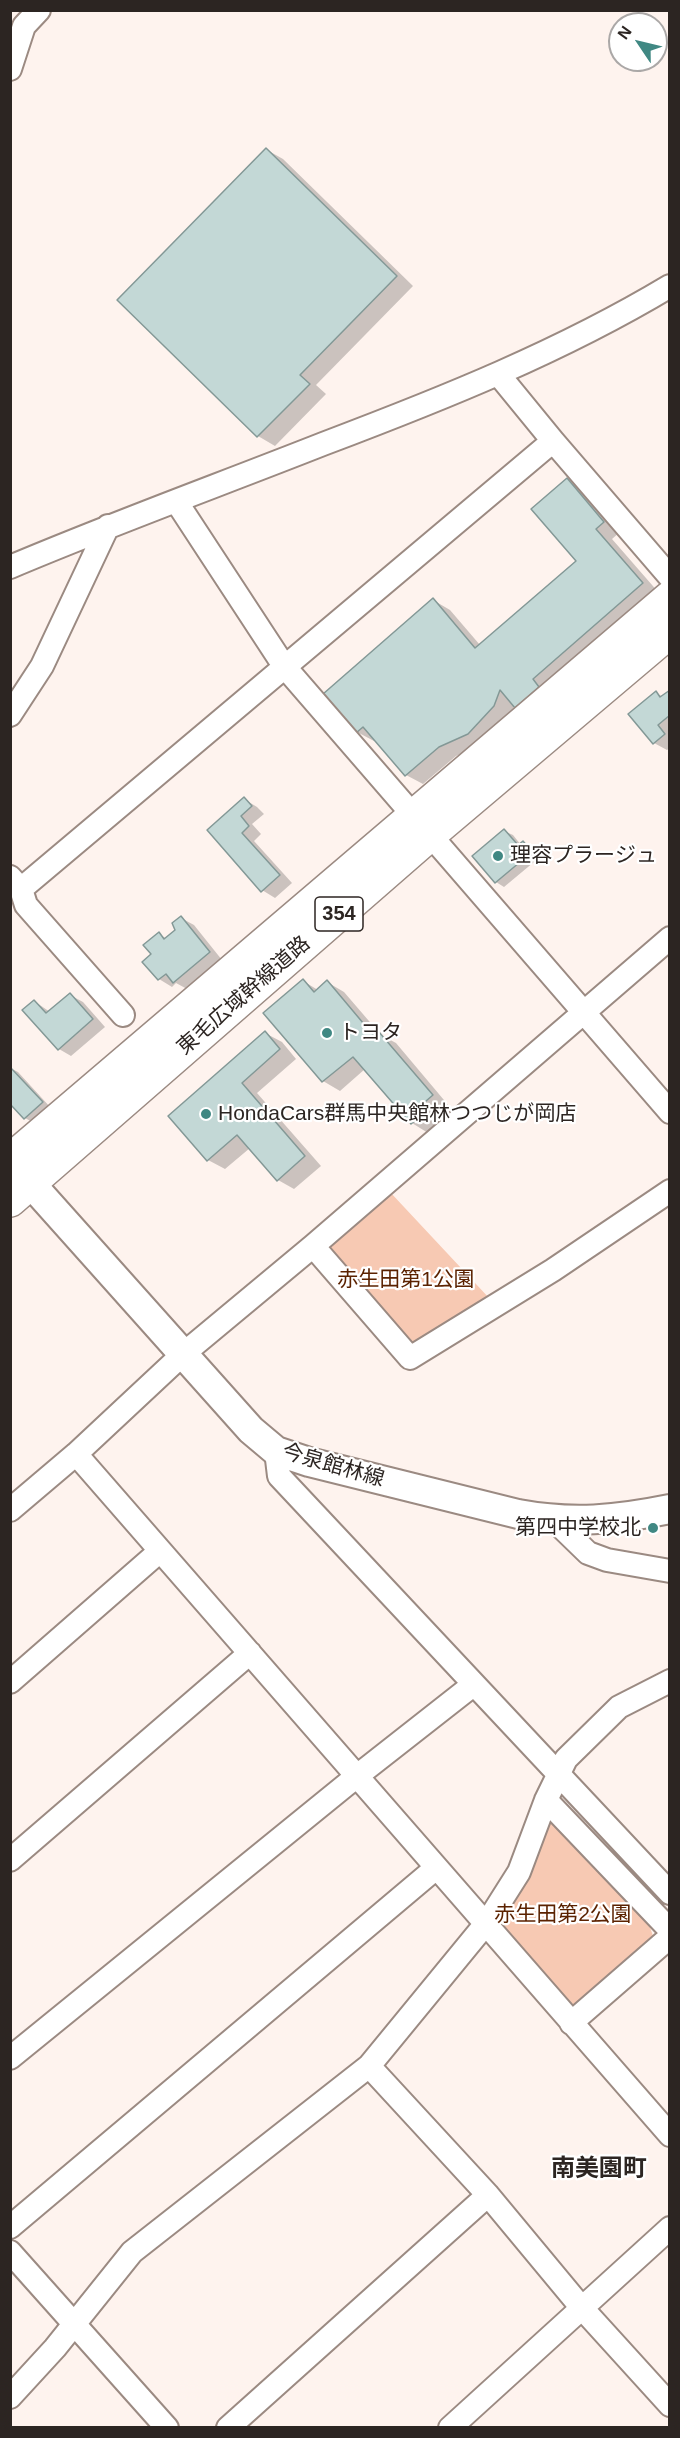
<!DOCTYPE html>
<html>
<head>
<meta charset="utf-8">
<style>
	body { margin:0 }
	#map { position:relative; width:680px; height:2438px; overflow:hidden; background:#fef3ee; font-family:Arial,sans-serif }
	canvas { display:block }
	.frame { position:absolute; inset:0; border:12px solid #2c2522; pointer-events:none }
	.north { position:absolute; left:608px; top:12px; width:60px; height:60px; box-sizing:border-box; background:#fff; border:2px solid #aba8a7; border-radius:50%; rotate:305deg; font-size:16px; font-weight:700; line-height:24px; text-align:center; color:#2c2522 }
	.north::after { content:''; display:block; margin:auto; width:21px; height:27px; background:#408883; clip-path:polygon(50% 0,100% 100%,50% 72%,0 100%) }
</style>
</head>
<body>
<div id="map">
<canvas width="680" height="2438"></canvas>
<div class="frame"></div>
<div class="north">N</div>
</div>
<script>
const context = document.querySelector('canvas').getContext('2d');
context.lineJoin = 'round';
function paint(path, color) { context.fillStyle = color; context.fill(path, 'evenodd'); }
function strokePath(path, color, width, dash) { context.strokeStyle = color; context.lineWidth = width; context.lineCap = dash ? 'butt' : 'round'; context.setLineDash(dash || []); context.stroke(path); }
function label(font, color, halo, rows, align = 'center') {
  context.font = font + ' Arial,"Noto Sans JP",sans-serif'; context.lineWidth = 4.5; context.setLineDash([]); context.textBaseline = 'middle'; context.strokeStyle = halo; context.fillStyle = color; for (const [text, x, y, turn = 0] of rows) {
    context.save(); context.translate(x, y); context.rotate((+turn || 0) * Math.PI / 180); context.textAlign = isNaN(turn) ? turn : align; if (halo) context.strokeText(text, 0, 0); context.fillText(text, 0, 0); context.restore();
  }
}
paint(new Path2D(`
	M390 1192 490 1299 410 1358 318 1252Z
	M549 1803 650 1927 654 1939 572 2017 488 1921Z`), '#f7c9b3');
paint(new Path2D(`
	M267 150 283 159 413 286 316 385 326 394 275 446 258 436 119 300Z
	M567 480 584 490 620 532 612 539 659 593 533 717 514 706 511 716 485 744 456 756 423 784 406 775 376 740 374 741 357 732 433 600 450 610 480 645 578 561Z
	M670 692V748L667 750 654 743 656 693 663 697Z
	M244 799 257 807 264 814 252 824 261 834 254 841 292 883 275 898 262 890 209 830Z
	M504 831 513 835 521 845 523 843 532 848 540 857 504 887 496 882Z
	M181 918 194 925 222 960 187 989 176 983 172 987 159 979 153 954 159 934 167 939 177 931Z
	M303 981 318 990 327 982 344 992 381 1035 396 1043 449 1106 435 1117 440 1123 428 1133 412 1123 365 1069 340 1091 323 1081 265 1013Z
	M70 995 83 1002 105 1027 71 1056 59 1049 34 1001 50 1012Z
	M265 1033 282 1042 296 1059 257 1093 321 1166 294 1189 278 1180 250 1148 225 1169 208 1160 170 1116Z
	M10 1068 18 1072 51 1108 34 1123 25 1118 10 1102Z`), '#0003');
const building = new Path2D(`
	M266 148 397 276 300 375 310 384 257 437 117 300Z
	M567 478 604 522 596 529 643 583 533 679 539 687 515 708 500 690 494 706 468 734 439 747 405 776 363 727 356 733 323 694 433 598 475 648 576 561 531 509Z
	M670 690V715L658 725 665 734 653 744 628 714 656 691 660 697Z
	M244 797 252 806 241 816 249 826 242 833 280 875 261 892 207 830Z
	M504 829 518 845 523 841 532 852 495 883 472 856Z
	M181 916 210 952 173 983 166 974 158 980 142 962 151 954 143 945 159 932 164 939 175 930 172 923Z
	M303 979 314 992 327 980 374 1036 379 1032 433 1095 419 1107 424 1113 411 1124 353 1057 322 1082 263 1013Z
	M70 993 93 1019 58 1050 22 1010 34 1000 46 1013Z
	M265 1031 280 1049 242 1083 305 1156 277 1181 237 1135 207 1161 168 1116Z
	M10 1067 43 1102 24 1119 10 1104Z`);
paint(building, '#c3d8d6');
strokePath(building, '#839896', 1.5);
const minor = new Path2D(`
	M10 69 24 26 39 10
	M553 441 670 577
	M176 501 284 666 670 1112
	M10 567C114 523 219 485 323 444 442 399 560 352 670 286
	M10 715 42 666 108 526
	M10 877 21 889 26 905 123 1015
	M21 889 553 441 499 375
	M313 1246 410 1358 553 1270 670 1191
	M276 1451 279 1476 670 1893
	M76 1454 670 2135
	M10 1510 76 1454 182 1355 313 1246 670 938
	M554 1520 588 1553 607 1560 670 1571
	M10 1682 160 1551
	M546 1800 670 1930
	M10 1860 250 1653
	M571 2023 670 1937
	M10 2058 357 1776 473 1685
	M369 2066 488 2195 581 2307 670 2405
	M10 2227 436 1868
	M10 2252 167 2428
	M10 2397 55 2348 132 2252 369 2066 488 1921 519 1872 546 1800 566 1759 619 1707 670 1681
	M228 2428 488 2195
	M450 2428 670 2228`);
const major = new Path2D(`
	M16 1167 251 1430 276 1451 309 1462 518 1514C572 1524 616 1520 670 1509`);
const highway = new Path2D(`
	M10 1161 670 598
	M10 1200 430 834 670 631`);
strokePath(minor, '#9b8a82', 26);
strokePath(major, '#9b8a82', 32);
strokePath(highway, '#9b8a82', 36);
strokePath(minor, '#fff', 22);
strokePath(major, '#fff', 28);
strokePath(highway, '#fff', 33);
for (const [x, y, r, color] of [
	[498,856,6,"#408883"],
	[327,1033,6,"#408883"],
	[206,1114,6,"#408883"],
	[653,1528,6,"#408883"]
]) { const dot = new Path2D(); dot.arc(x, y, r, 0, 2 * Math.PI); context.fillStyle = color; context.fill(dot); strokePath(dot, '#fff', 2); }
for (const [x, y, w] of [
	[339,914,48]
]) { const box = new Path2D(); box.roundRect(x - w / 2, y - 17, w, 34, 4.5); context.fillStyle = '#fff'; context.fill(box); strokePath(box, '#2c2522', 1.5); }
label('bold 20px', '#2c2522', null, [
	["354",339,914]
]);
label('21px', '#2c2522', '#fff', [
	["理容プラージュ",510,856],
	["トヨタ",339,1033],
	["HondaCars群馬中央館林つつじが岡店",218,1114],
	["第四中学校北",641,1528,"right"]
], 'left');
label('21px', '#2c2522', '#fff', [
	["東毛広域幹線道路",244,996,-41],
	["今泉館林線",333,1466,16]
]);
label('21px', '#5b2200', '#fff', [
	["赤生田第1公園",406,1280],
	["赤生田第2公園",563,1915]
]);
label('bold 24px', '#2c2522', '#fff', [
	["南美園町",599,2169]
]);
</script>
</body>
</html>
